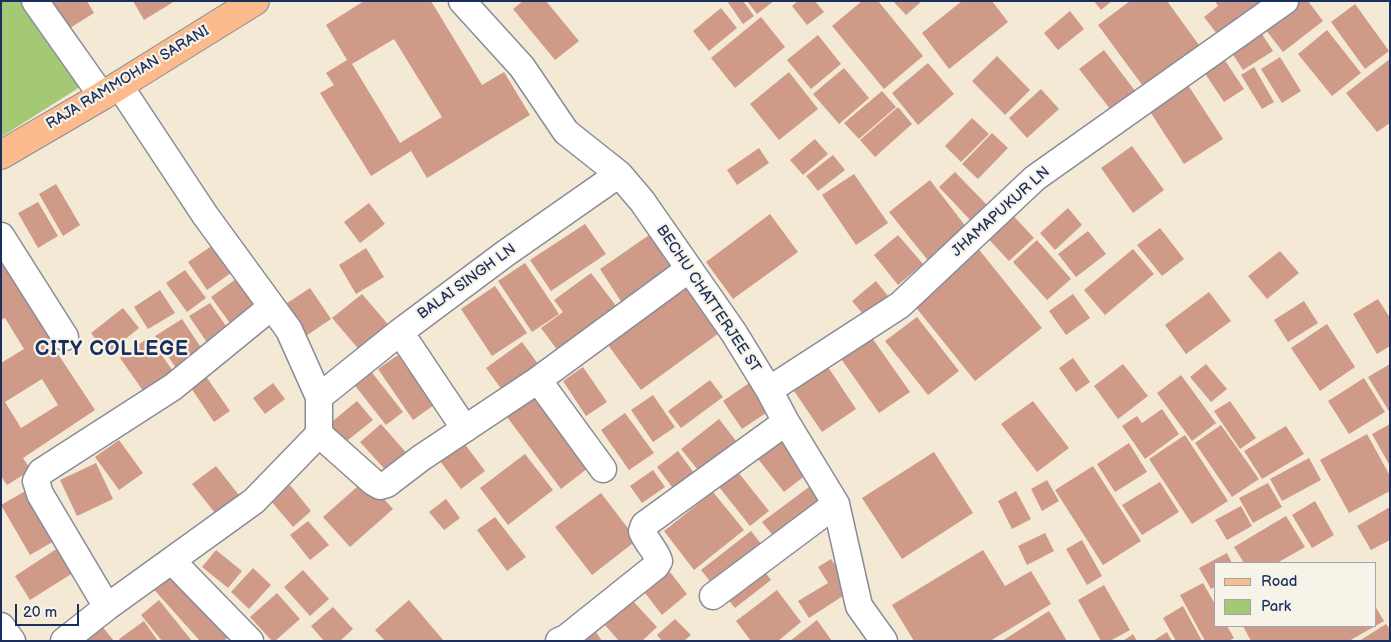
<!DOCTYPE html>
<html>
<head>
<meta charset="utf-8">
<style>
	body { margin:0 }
	#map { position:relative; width:1391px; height:642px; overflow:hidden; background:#f4e9d4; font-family:"Balsamiq Sans",sans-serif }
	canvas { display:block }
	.frame { position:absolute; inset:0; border:2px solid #1b2f5e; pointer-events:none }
	.legend { position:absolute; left:1214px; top:562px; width:162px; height:65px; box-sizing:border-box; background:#f7f3e8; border:1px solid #9fa5b1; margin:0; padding:6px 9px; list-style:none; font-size:15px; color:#1b2f5e }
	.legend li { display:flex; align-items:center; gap:10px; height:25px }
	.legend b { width:25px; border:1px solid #9fa5b1 }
	.scale { position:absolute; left:15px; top:604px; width:64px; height:22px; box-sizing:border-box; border:2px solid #1b2f5e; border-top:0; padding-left:6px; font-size:15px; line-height:18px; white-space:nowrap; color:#1b2f5e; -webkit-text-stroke:4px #f7f3e8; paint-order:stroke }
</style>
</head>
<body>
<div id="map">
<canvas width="1391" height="642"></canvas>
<div class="frame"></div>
<ul class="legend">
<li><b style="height:6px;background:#fbbb8d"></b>Road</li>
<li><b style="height:14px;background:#a3c974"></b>Park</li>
</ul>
<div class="scale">20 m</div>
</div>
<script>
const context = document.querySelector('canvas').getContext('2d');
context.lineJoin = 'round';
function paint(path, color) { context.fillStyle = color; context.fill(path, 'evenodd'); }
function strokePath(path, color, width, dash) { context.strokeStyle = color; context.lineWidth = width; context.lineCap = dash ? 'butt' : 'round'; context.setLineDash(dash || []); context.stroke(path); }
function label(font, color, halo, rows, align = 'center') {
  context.font = font + ' "Balsamiq Sans",sans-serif'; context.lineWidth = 4.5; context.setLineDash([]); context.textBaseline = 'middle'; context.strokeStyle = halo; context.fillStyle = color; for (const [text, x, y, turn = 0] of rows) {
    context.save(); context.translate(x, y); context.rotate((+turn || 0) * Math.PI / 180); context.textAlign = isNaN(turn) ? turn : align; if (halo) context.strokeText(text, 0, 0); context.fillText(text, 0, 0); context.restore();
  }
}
paint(new Path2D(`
	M1 1H43L99 75 1 137Z`), '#a3c974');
paint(new Path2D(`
	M46 1H87L94 13 65 31Z
	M133 1H175L144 20Z
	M364 1H431L482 85 504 72 530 115 427 178 411 151 371 176 320 93 334 85 326 73 347 60 326 25ZM394 39 442 117 400 143 352 64Z
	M523 1H546L579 41 555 60 513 9Z
	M727 1H743L754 16 743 24Z
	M747 1H774L757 14Z
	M798 1H815L824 12 807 25 792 6Z
	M862 1H878L923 56 884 89 832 26Z
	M893 1H922L906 15Z
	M962 1H992L1008 22 949 69 922 33Z
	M1094 1H1112L1101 10Z
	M1130 1H1167L1204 52 1148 93 1098 25Z
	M1215 1H1270L1221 39 1204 17 1218 6Z
	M1301 1H1308L1323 21 1283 52 1265 29Z
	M1355 4 1389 51 1365 69 1331 22Z
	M721 8 737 28 709 51 693 31Z
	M1070 11 1084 29 1058 50 1044 33Z
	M761 17 785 47 735 88 711 58Z
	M1327 30 1361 73 1332 96 1298 54Z
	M1262 34 1273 51 1243 70 1232 53Z
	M818 35 841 64 811 89 787 60Z
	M1104 50 1139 96 1114 114 1079 69Z
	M997 56 1030 90 1005 115 972 81Z
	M1280 57 1301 91 1282 103 1261 69Z
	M1224 59 1244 89 1224 102 1204 72Z
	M1390 59V123L1377 132 1346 93Z
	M928 63 954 94 918 125 892 93Z
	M1254 67 1274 102 1262 109 1241 75Z
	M844 68 869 98 839 124 813 94Z
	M789 72 818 109 779 140 750 104Z
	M1188 85 1223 139 1184 164 1149 110Z
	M1041 89 1059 109 1027 138 1009 118Z
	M882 91 896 107 859 139 844 123Z
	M898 107 912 124 875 157 860 140Z
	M972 118 989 134 961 162 945 146Z
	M992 133 1008 148 978 179 962 164Z
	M815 139 828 154 803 175 790 160Z
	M1132 146 1164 190 1133 213 1101 168Z
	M759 148 769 163 737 185 727 170Z
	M833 155 845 170 818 191 806 176Z
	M955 172 988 206 972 222 939 187Z
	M854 174 888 223 856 245 822 195Z
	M930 180 970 232 930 263 889 212Z
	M56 184 80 225 63 236 39 194Z
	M38 202 58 236 38 248 18 213Z
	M369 203 385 224 360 243 344 222Z
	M1068 208 1082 225 1055 250 1040 233Z
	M1008 210 1034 238 1009 261 983 233Z
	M770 214 798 252 733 299 706 262Z
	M585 224 606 254 551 291 530 260Z
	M1160 228 1184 259 1162 276 1137 245Z
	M1088 231 1106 254 1076 277 1058 254Z
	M652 233 678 269 624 306 600 269Z
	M898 235 923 264 898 285 874 255Z
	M1037 240 1071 279 1047 300 1013 262Z
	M219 241 238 268 207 290 188 262Z
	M977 247 1042 328 975 381 910 300Z
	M366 248 384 277 356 294 339 265Z
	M1133 249 1154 274 1105 315 1084 290Z
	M1280 251 1299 273 1267 299 1248 276Z
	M1 260 57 333 48 339 95 410 23 458 31 470 7 485 1 476V363L24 349 5 318 1 320ZM42 379 58 405 21 428 5 402Z
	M525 263 559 314 532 332 498 281Z
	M185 270 206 298 187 312 166 283Z
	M591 273 623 315 564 359 541 328 563 312 554 300Z
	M240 276 265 308 235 330 211 297Z
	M876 281 892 301 868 320 852 301Z
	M693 282 726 328 641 390 608 345Z
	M495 286 527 333 492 356 461 309Z
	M310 288 331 319 300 340 278 309Z
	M160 290 175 313 148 329 134 307Z
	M1209 292 1231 321 1186 354 1165 325Z
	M362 294 392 329 362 353 332 318Z
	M1073 294 1090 318 1066 335 1049 311Z
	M1378 299 1390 318V346L1377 354 1353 314Z
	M1304 301 1318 323 1288 342 1274 320Z
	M210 303 231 333 210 347 189 316Z
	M123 308 139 328 107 354 91 333Z
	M917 317 959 371 928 395 885 341Z
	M182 319 206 355 179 373 155 336Z
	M1327 324 1355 367 1320 391 1291 348Z
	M868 332 910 392 879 413 837 353Z
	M149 337 175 374 146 395 120 358Z
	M522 342 541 368 505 394 486 368Z
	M398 355 434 405 413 420 378 369Z
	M1073 358 1090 382 1076 392 1059 368Z
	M824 361 856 409 822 432 790 385Z
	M1123 364 1148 396 1118 419 1094 386Z
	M1206 364 1227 389 1211 402 1190 377Z
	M1390 364V413L1368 377Z
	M583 367 607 402 586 416 563 381Z
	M370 370 403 412 386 425 353 383Z
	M205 375 230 411 214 422 189 385Z
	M1181 375 1216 423 1192 441 1157 393Z
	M1364 378 1385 412 1349 434 1328 401Z
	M755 379 775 407 742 429 723 401Z
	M710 380 723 397 681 428 668 411Z
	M273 383 285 399 265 414 253 398Z
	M653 395 675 427 653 442 631 410Z
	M535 397 588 468 561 489 507 417Z
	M357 401 373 420 343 444 328 425Z
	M1033 401 1069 448 1037 472 1001 424Z
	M1230 401 1256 438 1240 449 1214 411Z
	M1162 409 1179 434 1145 459 1122 426 1137 416 1142 423Z
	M625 413 654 453 629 470 601 430Z
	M719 419 740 446 702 475 681 449Z
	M381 424 410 457 390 475 360 442Z
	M1390 424V466L1372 434Z
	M1221 425 1259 479 1232 497 1195 443Z
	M1286 426 1304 454 1262 479 1244 451Z
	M782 434 811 471 784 492 755 455Z
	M1367 434 1390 476V491L1349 513 1320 460Z
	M1185 435 1228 501 1192 524 1149 459Z
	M119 440 143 473 119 490 95 457Z
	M464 443 485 471 461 489 440 461Z
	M1129 443 1147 472 1115 492 1097 464Z
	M678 451 699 480 678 495 657 467Z
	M934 452 973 513 902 559 862 498Z
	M525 454 553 490 508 525 480 488Z
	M1309 458 1321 480 1282 501 1270 479Z
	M96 463 113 499 77 516 60 480Z
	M216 466 242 499 219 518 192 484Z
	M1093 466 1141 541 1103 565 1055 490Z
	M653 470 665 487 642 503 630 486Z
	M738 472 769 511 750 526 719 487Z
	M366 479 393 509 350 547 323 517Z
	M1047 480 1059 501 1042 511 1031 489Z
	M1160 482 1179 512 1142 535 1122 505Z
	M1268 483 1282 507 1253 523 1239 498Z
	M813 484 830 506 779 543 762 522Z
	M290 485 311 511 293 527 271 501Z
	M27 490 56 540 30 555 1 505Z
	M1016 491 1031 519 1012 529 998 501Z
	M713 492 744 530 694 570 664 531Z
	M601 493 637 540 592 575 555 527Z
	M446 499 460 518 444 530 429 512Z
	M1315 501 1334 535 1312 548 1292 515Z
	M1241 506 1252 526 1227 540 1215 520Z
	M1390 507V540L1371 550 1357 526Z
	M1286 516 1305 547 1277 563H1244L1234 547Z
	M495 517 526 557 507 571 477 530Z
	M308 521 329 545 310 560 290 535Z
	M751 531 766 550 716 589 701 570Z
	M1045 533 1054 551 1027 565 1018 546Z
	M1082 540 1102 576 1087 585 1066 549Z
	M61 546 76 571 30 600 15 576Z
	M216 550 242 571 228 588 202 567Z
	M983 550 1005 586 1031 571 1051 604 990 641H914L892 605Z
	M1227 553 1232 563H1215V587L1211 589 1199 568Z
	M831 559 852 590 809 618 798 601 828 583 818 567Z
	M759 564 771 580 735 608 722 592Z
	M172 565 232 633 224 641H200L149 584Z
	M253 568 271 585 249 609 231 592Z
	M303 570 329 599 310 616 284 587Z
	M670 572 687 594 662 615 645 593Z
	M1203 583 1215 604V626H1227L1234 638 1229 641H1205L1180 595Z
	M1104 585 1130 630 1110 641H1101L1078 600Z
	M777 590 801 622 778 641H751L736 621Z
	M277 593 300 619 275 641H272L250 617Z
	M159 600 192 641H162L141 615Z
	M409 600 444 641H385L375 630Z
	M633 601 657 627 642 641H619L605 625Z
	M1183 606 1202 641H1176L1163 618Z
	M1375 606 1384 621 1349 641H1251L1243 626H1375Z
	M333 607 353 629 340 641H324L311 626Z
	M1049 611 1067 641H1002Z
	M675 619 691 635 684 641H662L657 635Z
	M817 620 832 641H790Z
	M144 621 158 641H121L119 639Z
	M1386 624 1390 629V641H1359Z
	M101 625 114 641H82Z
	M594 629 602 641H576Z
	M1167 632 1172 641H1153Z
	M1133 634 1137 641H1123Z`), '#d09a88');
const minor = new Path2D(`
	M35 1 102 96
	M462 1 522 67 566 132 619 174 642 201 734 333 769 390 786 422 836 504 859 606 884 641
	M1 236 65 337
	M400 332 465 429
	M538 380 603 469
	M769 390 900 305 1035 178 1285 1
	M319 397 400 332 506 253 619 174
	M319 434 373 482 380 486 387 484 421 458 538 380 689 269
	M172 561 250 641
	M713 596 836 504
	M107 607 40 494 36 481 41 472 173 387 271 307
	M1 626 12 641
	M64 641 107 607 254 501 319 434V397L289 330 205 215 119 85
	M559 641 566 638 656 566 659 561C656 550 646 542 642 531L644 525 786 422`);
const major = new Path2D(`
	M1 155 102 96 255 1`);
strokePath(minor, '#888c99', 29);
strokePath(major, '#888c99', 30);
strokePath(minor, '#fff', 26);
strokePath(major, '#fbbb8d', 28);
label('15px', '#1b2f5e', '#f7f3e8', [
	["RAJA RAMMOHAN SARANI",128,78,-31],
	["JHAMAPUKUR LN",1001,212,-42],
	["BALAI SINGH LN",467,282,-36],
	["BECHU CHATTERJEE ST",708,299,56]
]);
context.letterSpacing = '1px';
label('bold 20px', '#1b2f5e', '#f7f3e8', [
	["CITY COLLEGE",112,350]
]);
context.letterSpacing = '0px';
</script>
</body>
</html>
